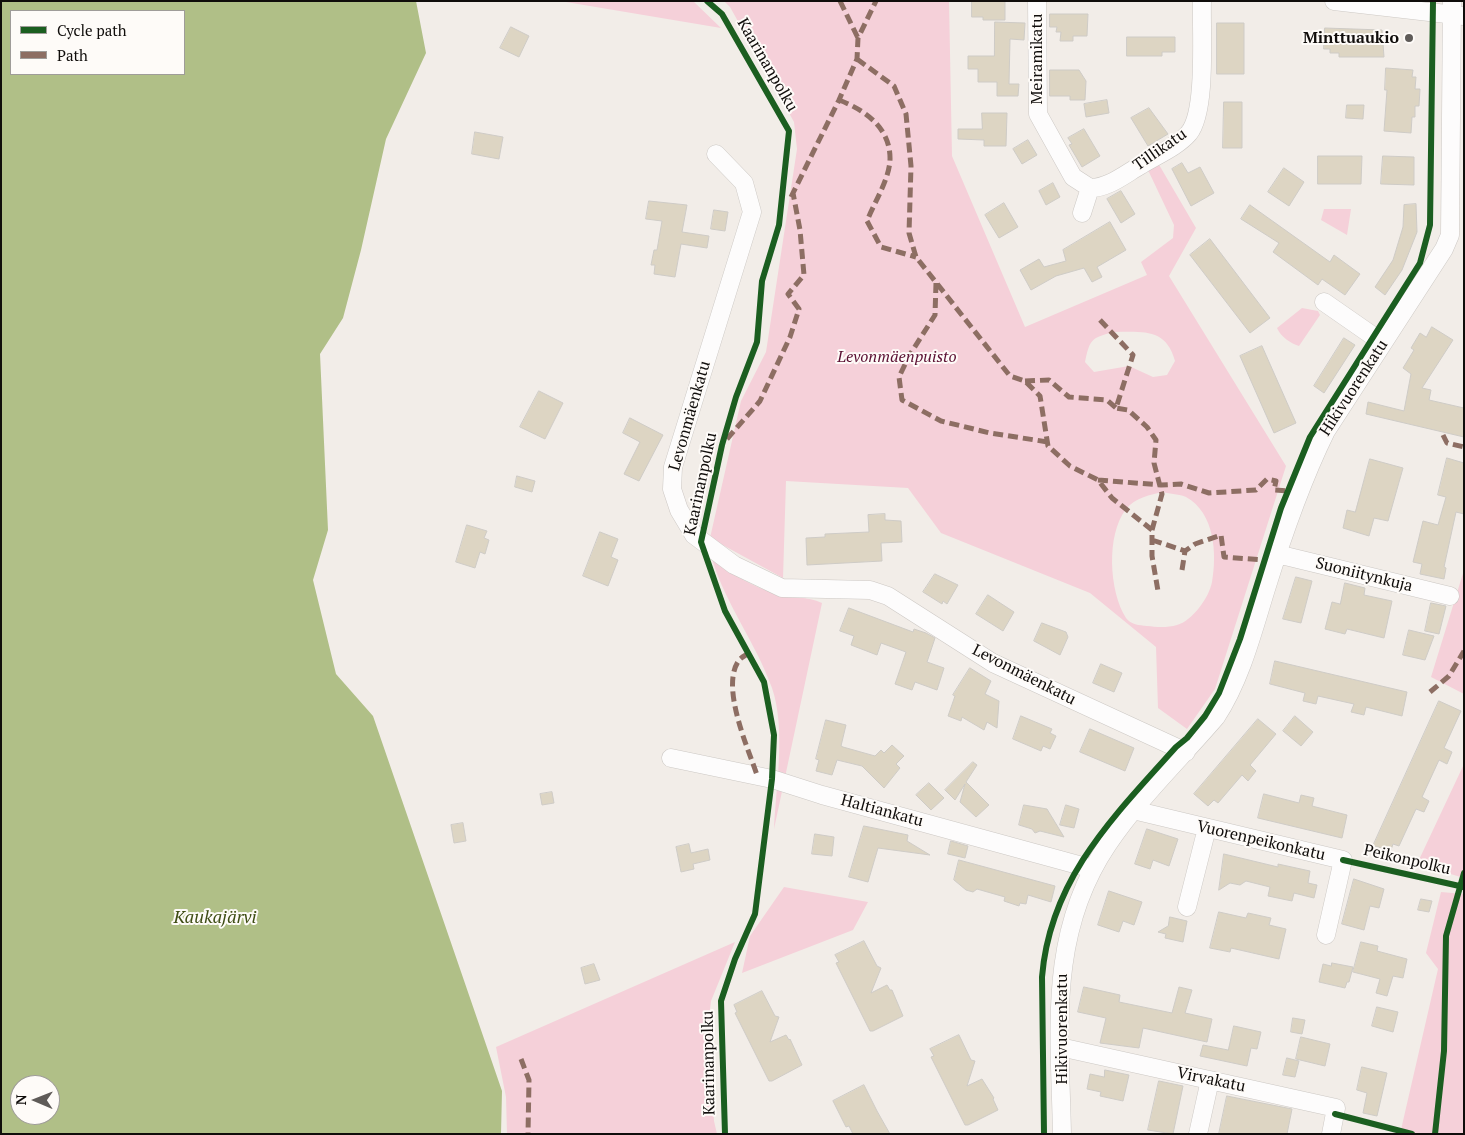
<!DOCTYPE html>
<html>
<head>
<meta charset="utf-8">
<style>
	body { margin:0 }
	#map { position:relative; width:1465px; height:1135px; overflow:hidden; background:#f2ede8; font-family:"PT Serif",serif }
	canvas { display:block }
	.frame { position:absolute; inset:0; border:2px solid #100d0b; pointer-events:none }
	.legend { position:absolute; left:10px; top:10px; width:175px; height:65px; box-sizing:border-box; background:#fefbf8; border:1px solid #9f9c99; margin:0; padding:6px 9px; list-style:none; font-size:15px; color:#100d0b }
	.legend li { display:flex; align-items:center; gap:10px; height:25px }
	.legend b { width:25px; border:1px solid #9f9c99 }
	.north { position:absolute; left:10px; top:1075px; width:50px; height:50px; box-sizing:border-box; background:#fefbf8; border:1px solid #9f9c99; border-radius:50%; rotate:271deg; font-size:14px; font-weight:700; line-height:20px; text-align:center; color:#100d0b }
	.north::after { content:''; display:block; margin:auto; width:18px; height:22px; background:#5f5b58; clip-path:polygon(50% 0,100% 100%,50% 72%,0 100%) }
</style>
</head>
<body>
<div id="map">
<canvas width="1465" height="1135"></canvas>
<div class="frame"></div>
<ul class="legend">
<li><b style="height:6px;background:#1b5e20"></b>Cycle path</li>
<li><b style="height:6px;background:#8d6e63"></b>Path</li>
</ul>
<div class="north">N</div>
</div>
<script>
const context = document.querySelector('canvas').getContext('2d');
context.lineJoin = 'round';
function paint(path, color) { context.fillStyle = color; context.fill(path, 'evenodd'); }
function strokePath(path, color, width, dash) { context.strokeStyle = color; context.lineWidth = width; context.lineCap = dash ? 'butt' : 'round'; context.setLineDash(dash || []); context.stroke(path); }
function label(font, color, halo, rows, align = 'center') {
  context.font = font + ' "PT Serif",serif'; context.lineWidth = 4; context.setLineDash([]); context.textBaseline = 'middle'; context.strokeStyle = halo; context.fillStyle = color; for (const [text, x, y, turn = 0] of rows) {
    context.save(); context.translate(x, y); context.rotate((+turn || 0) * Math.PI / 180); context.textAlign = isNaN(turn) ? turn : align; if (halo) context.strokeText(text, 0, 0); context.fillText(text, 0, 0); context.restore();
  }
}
paint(new Path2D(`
	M560 1H693L721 28Z
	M724 1H949L952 156 1025 327 1147 275 1141 262 1173 238 1174 225 1148 170 1158 163 1196 228 1169 276 1286 466 1215 689 1187 729 1158 708 1156 647 1090 593 941 533 908 488 786 481 783 578 710 538 741 401 766 352 797 149 794 122 730 7ZM1114 332C1143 332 1166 328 1175 361L1167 375 1153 377 1129 366 1094 372 1085 362C1090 339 1091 338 1114 332ZM1163 492C1170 494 1180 494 1186 497 1215 513 1217 554 1212 582 1209 598 1192 621 1177 625 1167 628 1156 627 1147 626 1139 625 1131 625 1126 618 1109 591 1106 535 1126 509 1136 497 1150 495 1163 492Z
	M1324 209H1351L1347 235 1321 220Z
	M1302 308 1318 311 1320 315 1299 346C1290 343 1281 337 1277 328Z
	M712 559C731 574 753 587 777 594 792 598 807 596 822 603L774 829C776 786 786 729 772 688 756 643 726 605 712 559Z
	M1464 570V694L1431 677Z
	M1464 764V878L1417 864Z
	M784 887 868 902 853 930 742 973 750 936Z
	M1441 892 1464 894V1134H1400L1438 969 1426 953Z
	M735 942 711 1001 709 1017 714 1121 717 1134H507L506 1097 496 1047Z`), '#f5d0d9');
paint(new Path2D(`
	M1 1H416L426 53 386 139 361 250 343 318 320 354 328 530 313 580 336 674 373 716 502 1091 501 1134H1ZM11 11H184V74H11ZM20 1085H50V1115H20Z`), '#b0bf87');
const building = new Path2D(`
	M972 1H1005V20H983V17H972Z
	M1050 14H1088L1087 36H1073V41H1060L1061 32H1056L1057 27H1050Z
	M995 22 1025 23 1024 40 1010 39 1009 84H1019L1018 96H997V82H978V69H968V56H994Z
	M1217 23H1244V74H1217Z
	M511 27 529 36 519 57 500 48Z
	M1325 28 1382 30 1384 57H1339V53H1330V49H1324Z
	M1127 37H1175V52H1162V56H1127Z
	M1386 68 1413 70 1412 77H1416L1415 89H1420L1419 106H1415V117H1412L1411 133 1384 131 1387 90H1385Z
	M1050 70H1079L1086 81 1085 100H1070V96H1050Z
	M1107 100 1109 113 1086 117 1084 104Z
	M1224 102H1242V148H1223Z
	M1347 105H1364L1363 119 1346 118Z
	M1149 108 1168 134 1148 146 1131 118Z
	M982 113H1007L1006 146H984V140L958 139V129H982Z
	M1084 129 1100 156 1082 167 1069 145 1072 144 1068 138Z
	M475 132 503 137 499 159 472 154Z
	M1028 140 1037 155 1022 164 1013 149Z
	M1318 156H1362L1361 184H1318Z
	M1383 156 1414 157V185L1381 184Z
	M1182 163 1188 173 1200 167 1214 193 1191 206 1172 169Z
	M1284 168 1304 182 1289 206 1268 192Z
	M1053 183 1060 197 1046 205 1039 191Z
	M1121 191 1135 214 1121 223 1107 199Z
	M649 201 687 205 682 232 709 236 707 248 681 244 675 277 654 274 655 265H651L654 250H657L662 221 646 219Z
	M1004 203 1018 227 999 238 985 215Z
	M1416 204 1417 232 1402 270 1385 295 1375 287 1393 260 1403 227 1404 205Z
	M1250 205 1330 262 1334 255 1360 274 1345 295 1322 279 1318 285 1273 252 1279 243 1241 219Z
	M714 210 728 212 725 231 711 229Z
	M1110 222 1126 250 1097 267 1102 277 1092 282 1084 268 1056 276 1031 290 1020 270 1039 259 1044 267 1066 261 1063 250Z
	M1210 239 1270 318 1250 333 1190 255Z
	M1432 327 1453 340 1422 388 1431 390 1429 400 1464 408V437L1366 414 1368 402 1404 411 1411 374 1403 368 1414 350 1411 348 1420 333 1426 337Z
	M1344 338 1355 345 1324 393 1314 386Z
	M1262 346 1296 423 1274 433 1240 356Z
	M539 391 563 403 545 439 520 427Z
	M630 418 663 435 639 481 624 474 640 442 623 433Z
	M1447 458 1464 463V514L1456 512 1444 567 1446 568 1444 579 1420 574 1422 564 1413 562 1423 521 1438 525 1446 497 1438 495Z
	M1370 459 1403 468 1388 521 1374 518 1369 536 1343 528 1347 510 1355 512Z
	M517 476 535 481 532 492 515 487Z
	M885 514V520L901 521 902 542 881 543 882 561 807 565 806 538 825 537V534L869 532 868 515Z
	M467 525 487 531 484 538 489 540 485 554 480 552 475 568 456 562Z
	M600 532 618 539 611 557 618 560 608 586 583 576Z
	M935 574 958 585 947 604 943 601 942 604 923 592Z
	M1296 577 1312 581 1301 623 1283 619Z
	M1345 583 1365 588 1364 595 1392 601 1384 638 1347 629 1345 634 1325 629 1332 602 1340 604Z
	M988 595 1014 612 1003 631 976 614Z
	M1431 603 1446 606 1439 634 1425 631Z
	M849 608 913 632 914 629 926 633 935 638 927 662 944 668 937 690 915 682 912 690 895 684 906 652 881 643 877 655 851 645 854 636 840 631Z
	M1042 623 1066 632 1068 637 1060 655 1034 641Z
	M1409 630 1434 636 1425 660 1403 655Z
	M1275 661 1407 692 1402 716 1366 707 1364 715 1351 712 1354 704 1318 696 1316 704 1303 701 1305 693 1270 684Z
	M1101 664 1122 673 1114 692 1093 683Z
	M970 668 991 681 985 694 999 701 997 728 987 722 984 730 962 717 961 721 948 716 955 696 953 695Z
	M1439 701 1461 711 1444 748 1452 752 1447 764 1439 760 1422 797 1429 801 1424 812 1416 809 1399 846 1393 844 1391 850 1373 846Z
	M1021 716 1052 729 1050 733 1056 736 1050 749 1043 746 1041 751 1013 739Z
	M1295 716 1313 732 1301 746 1283 731Z
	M1258 719 1276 734 1250 765 1256 771 1248 781 1242 775 1218 803 1214 800 1208 806 1194 794Z
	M826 720 846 725 841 746 843 747 875 756 881 750 884 753 892 745 904 756 896 764 900 768 884 788 862 766 837 760 832 775 816 771 819 760 816 759Z
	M1090 729 1134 748 1125 771 1080 752Z
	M973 762 977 765 966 782 989 805 976 817 960 802 965 784 955 800 945 790Z
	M929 783 944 798 931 810 916 795Z
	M552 792 554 803 542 805 540 794Z
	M1264 794 1299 803 1301 795 1314 798 1312 806 1347 815 1342 838 1258 818Z
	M1024 805 1047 809 1064 837 1040 831 1035 833 1032 829 1019 825Z
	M1066 805 1079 809 1074 828 1060 825Z
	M463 823 466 841 454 843 451 825Z
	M864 826 908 835 907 841 930 855 878 848 868 882 849 877Z
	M1147 829 1178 839 1169 866 1153 860 1150 869 1135 864Z
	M815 834 834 837 832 856 812 854Z
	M951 841 968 846 965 858 948 854Z
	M689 844 691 853 708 849 710 860 693 864 694 869 681 872 676 847Z
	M1224 854 1278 867V864L1310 871 1308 883 1317 885 1314 898 1294 893 1292 901 1268 896 1270 887 1246 881 1240 885 1230 883 1219 890Z
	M959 860 1055 886 1051 902 1028 895 1026 904 1020 903 1019 906 1004 901 1005 897 977 889 973 892 966 890 954 880Z
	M1354 879 1384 889 1379 908 1370 906 1364 930 1342 924Z
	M1109 891 1142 902 1134 925 1123 921 1119 932 1098 925Z
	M1421 899 1432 901 1429 912 1418 910Z
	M1219 912 1246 918 1248 913 1271 918 1269 925 1286 929 1279 959 1231 948 1230 952 1210 948Z
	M1170 917 1187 921 1183 942 1165 938 1166 934 1158 932 1168 926Z
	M864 941 877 966 881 968 871 993 887 985 890 990H892L903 1016 873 1031H870L836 963 839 962 835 955Z
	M1361 942 1378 946 1377 951 1407 959 1403 978 1393 976 1387 996 1376 993 1380 979 1353 972Z
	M1332 963 1353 967 1349 982H1347L1345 988 1319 982 1323 964 1331 966Z
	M594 964 600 980 585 984 581 968Z
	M1084 987 1120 995 1119 1002 1172 1013 1179 987 1192 990 1185 1013 1212 1019 1207 1042 1143 1028 1139 1048 1100 1043 1106 1018 1078 1012Z
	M762 991 775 1016 779 1017 770 1042 786 1035 789 1040 790 1039 802 1065 772 1081H769L735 1013 737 1012 734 1005Z
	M1377 1007 1398 1012 1393 1032 1372 1026Z
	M1293 1018 1305 1020 1302 1034 1291 1032Z
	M1234 1026 1261 1032 1257 1049 1251 1048 1247 1066 1200 1056 1203 1045 1228 1050Z
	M959 1035 971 1060 975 1061 967 1086 982 1079 994 1098 993 1099 998 1110 968 1125H965L931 1057 934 1056 930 1049Z
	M1301 1037 1330 1044 1325 1066 1296 1059Z
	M1287 1058 1299 1061 1295 1077 1283 1075Z
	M1362 1067 1387 1073 1377 1116 1363 1113 1367 1093 1357 1090Z
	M1105 1070 1129 1075 1123 1101 1100 1096 1101 1092 1087 1089 1090 1074 1104 1077Z
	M1159 1081 1183 1086 1173 1134 1148 1130Z
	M864 1085 877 1111 890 1134H853L849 1126 846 1127 833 1101Z
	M1227 1096 1292 1109 1287 1134H1219Z`);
paint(building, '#ddd5c3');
strokePath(building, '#cecbc6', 1);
const minor = new Path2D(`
	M1037 1 1038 114 1073 177 1090 188
	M1334 1 1464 16
	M716 154 744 183 752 212 673 467 672 489 679 510 694 535 734 565 782 588 870 590 888 596 993 663 1186 752
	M1082 213 1090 188C1109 188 1125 174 1141 165 1157 155 1177 147 1189 133 1207 111 1201 31 1202 1
	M1324 302 1383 343
	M1277 554 1450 596
	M671 758 772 779 822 795 1093 869
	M1133 810 1343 860 1326 935
	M1187 907 1207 828
	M1060 1047 1336 1108 1331 1134
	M1062 1134C1060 1031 1047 934 1108 844 1139 798 1180 759 1216 717 1241 679 1253 631 1266 589 1283 534 1301 482 1326 431L1444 249 1450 235 1452 1
	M1198 1134 1210 1080`);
strokePath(minor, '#ccc8c4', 19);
strokePath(minor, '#fdfcfc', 18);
strokePath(new Path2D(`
	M840 1 858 38
	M857 59 894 86 906 114 911 166 909 233 916 257 1010 376 1025 381 1040 396 1048 446 1070 466 1098 480 1112 498 1152 530V556L1158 591
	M839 100C865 110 891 128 890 160 889 180 874 203 867 221L881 247 916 257
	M791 197 839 100 857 59 858 38 876 1
	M936 283 935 315 909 356 899 377 902 400 941 421 990 433 1048 442
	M1100 320 1133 355 1116 408 1128 410 1147 427 1156 440 1154 463 1162 494 1152 530
	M1025 381 1049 380 1069 397 1107 400 1116 408
	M1443 435 1447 443 1464 447
	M727 439 760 401 790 337 799 309 788 294 804 275 800 230 793 193
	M1098 480 1161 485 1181 484 1209 493 1256 490 1267 479 1276 481 1274 490 1288 491
	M1152 540 1185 551
	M1182 570 1185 551 1195 544 1221 535 1224 557 1263 560
	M749 653C746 655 742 657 740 659 719 684 748 748 757 775
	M1430 692 1449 676 1464 651
	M521 1059 529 1080 528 1134`), '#8d6e63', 5, [10, 5]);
strokePath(new Path2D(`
	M707 1 722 14 789 131 779 225 762 281 757 342 736 397 722 445 701 542 725 611 764 682 774 735 772 779 755 914 735 959 721 1001 725 1134
	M1343 860 1464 887
	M1335 1114 1412 1134
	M1044 1134 1042 977C1050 879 1113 817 1176 747L1187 738 1205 716 1219 693 1240 639 1281 508 1310 437 1420 263 1430 225 1433 1
	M1435 1134 1444 1051 1446 936 1464 873`), '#1b5e20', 6);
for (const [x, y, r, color] of [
	[1409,38,5,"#5f5b58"]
]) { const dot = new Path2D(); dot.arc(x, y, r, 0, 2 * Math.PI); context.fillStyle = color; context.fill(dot); strokePath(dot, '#fefbf8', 2); }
label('bold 16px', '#100d0b', '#fefbf8', [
	["Minttuaukio",1399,38]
], 'right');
label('16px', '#100d0b', '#fefbf8', [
	["Meiramikatu",1037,59,-90],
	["Kaarinanpolku",767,65,60],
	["Tillikatu",1160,150,-35],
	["Hikivuorenkatu",1354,388,-57],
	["Levonmäenkatu",690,416,-74],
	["Kaarinanpolku",701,484,-78],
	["Suoniitynkuja",1364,575,14],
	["Levonmäenkatu",1024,675,27],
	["Haltiankatu",882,811,15],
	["Vuorenpeikonkatu",1261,841,13],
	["Peikonpolku",1407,860,13],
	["Hikivuorenkatu",1062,1029,-90],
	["Kaarinanpolku",709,1063,-91],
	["Virvakatu",1211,1080,12]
]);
label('italic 16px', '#5a0f32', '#fefbf8', [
	["Levonmäenpuisto",897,357]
]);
label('italic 18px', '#3e4d14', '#fefbf8', [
	["Kaukajärvi",215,918]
]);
</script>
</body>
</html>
